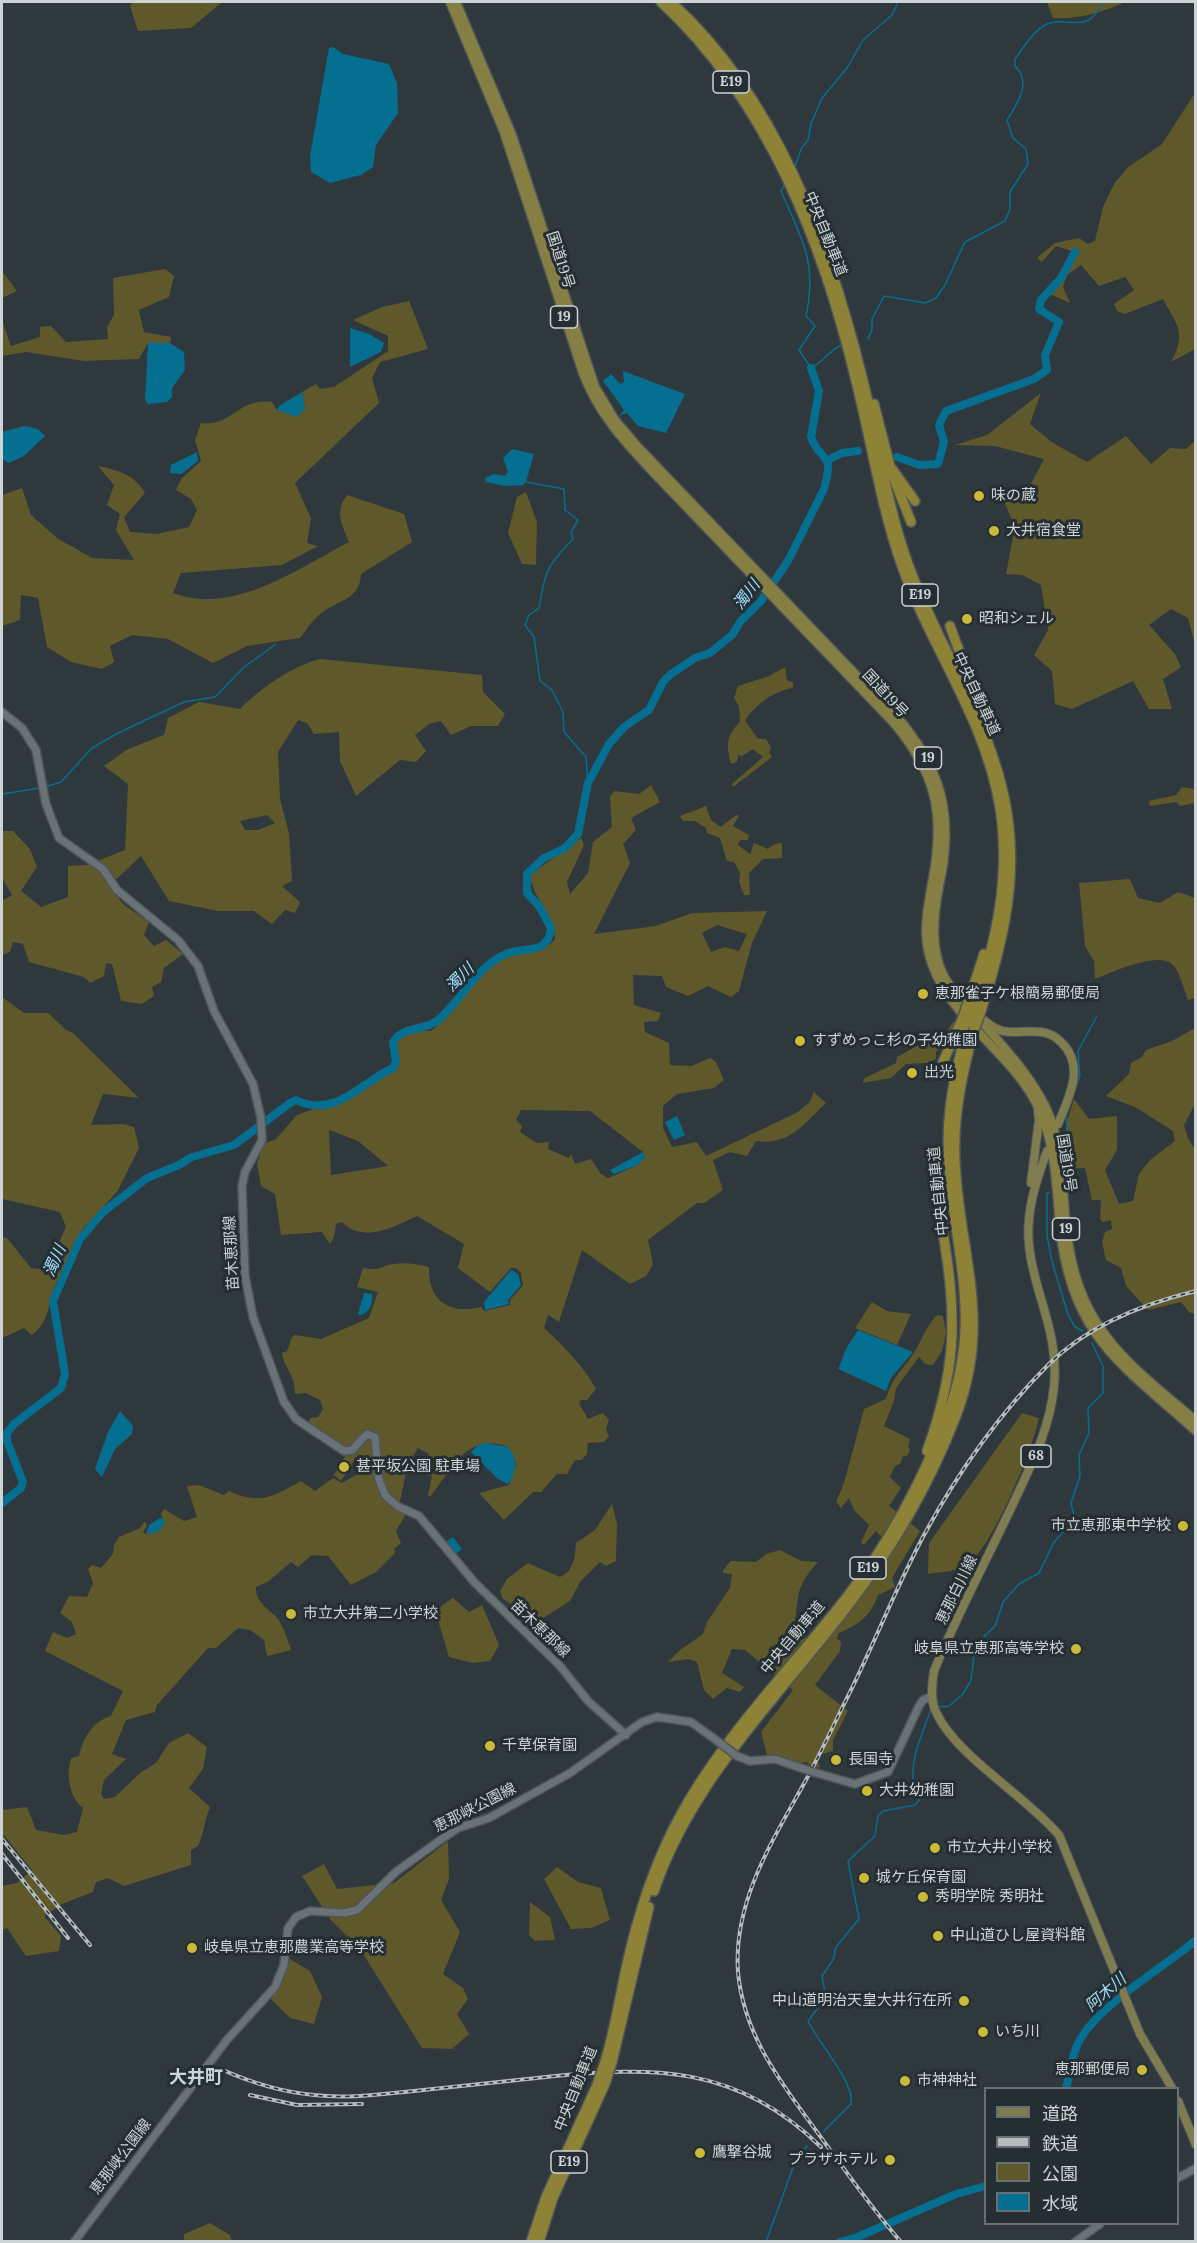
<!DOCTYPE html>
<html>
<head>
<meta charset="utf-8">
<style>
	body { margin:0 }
	#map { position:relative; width:1197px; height:2243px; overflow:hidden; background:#2f383d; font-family:Lora,"Noto Sans JP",serif }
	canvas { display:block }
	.frame { position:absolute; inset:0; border:3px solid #ced4d6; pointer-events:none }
	.legend { position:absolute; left:984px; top:2087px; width:195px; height:138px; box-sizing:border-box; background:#252e32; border:2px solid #697074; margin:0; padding:8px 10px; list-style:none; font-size:18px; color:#ced4d6 }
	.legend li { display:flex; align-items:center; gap:12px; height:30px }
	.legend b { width:30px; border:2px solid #697074 }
</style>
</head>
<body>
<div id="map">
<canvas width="1197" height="2243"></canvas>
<div class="frame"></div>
<ul class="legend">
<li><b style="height:8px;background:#7f7c50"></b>道路</li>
<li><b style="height:8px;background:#b5bcbe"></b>鉄道</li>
<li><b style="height:16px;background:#5f582b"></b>公園</li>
<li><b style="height:16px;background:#056f92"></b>水域</li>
</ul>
</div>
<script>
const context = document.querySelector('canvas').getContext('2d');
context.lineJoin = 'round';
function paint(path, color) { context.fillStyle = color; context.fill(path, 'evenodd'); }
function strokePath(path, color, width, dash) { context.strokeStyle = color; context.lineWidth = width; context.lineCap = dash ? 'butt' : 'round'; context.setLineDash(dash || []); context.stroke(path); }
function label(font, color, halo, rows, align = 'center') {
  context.font = font + ' Lora,"Noto Sans JP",serif'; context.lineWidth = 6; context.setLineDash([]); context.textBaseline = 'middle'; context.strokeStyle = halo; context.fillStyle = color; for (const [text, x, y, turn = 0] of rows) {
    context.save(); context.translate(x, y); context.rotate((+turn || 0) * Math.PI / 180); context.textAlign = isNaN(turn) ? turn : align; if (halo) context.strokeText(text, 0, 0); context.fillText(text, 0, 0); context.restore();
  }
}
paint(new Path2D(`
	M133 2H222L191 28 138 31 130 6Z
	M1047 2H1125C1105 12 1075 20 1053 18Z
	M1195 93V349L1171 362C1187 333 1177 325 1163 299L1125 314 1117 311 1114 304 1134 290 1125 277 1099 286 1081 265 1067 275 1063 287 1070 303 1050 294 1063 279 1078 253 1056 246 1042 262 1038 259 1039 256 1055 243 1079 238 1088 244 1095 241 1103 207 1114 184 1127 168 1162 144Z
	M165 269 174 276 169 297 139 310 144 332 171 337 170 343H148L139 359 84 361 26 352 2 356V320L11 346 40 337V327L51 326 66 342 108 339 107 327 114 315 113 278Z
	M2 271 17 291 2 298Z
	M409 301 428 349 380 362 372 378 379 403 295 483 311 518 307 543 318 546 282 565 181 573 173 593C233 616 297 569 349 542 342 524 334 513 347 495L404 514 412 542 361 574C360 601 336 600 319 615 312 621 306 630 300 638L247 646 213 663 168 639 132 635 110 646 114 662 102 669 71 662 47 647 38 598 21 595 20 620 2 626V495L22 488 31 515 57 538 92 558 134 560 116 530 120 514 107 505 114 485 98 466C118 470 135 475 145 493L124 517 130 532 157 534 189 527 197 510 191 499 176 490 181 479 201 461 195 440 201 423C233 427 236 398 272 402L277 410 305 408 302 392 316 384 320 389 334 387 388 351V336L353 320 382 307Z
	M1041 393 1030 424 1053 443 1087 462 1126 436 1151 464 1170 448 1186 449 1195 441V645L1188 618 1171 609 1149 625 1175 654 1181 667 1163 679 1172 709H1149L1133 681 1072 709 1055 704 1052 671 1034 655 1048 630 1041 585 1022 575 1006 574 1015 527 1003 499 1024 497 1044 459 995 446 955 445 987 435Z
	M526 492 537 522 536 565 522 564 508 533 517 497Z
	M320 659 482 675 483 692 505 714 498 726H471L451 735 441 721 429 724 415 735 426 751 416 762 400 760 356 796 340 761 339 732 314 734 307 723 298 720 278 752 280 799 289 833 292 881 282 886 300 902 295 913 285 910 272 924 254 911H218L169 901 141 856 109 886 124 905 149 922 144 935 154 946 166 940 183 954 164 968 161 982 152 987 154 996 142 1004 121 1001 112 964 106 963 104 976 90 983 84 977 29 962 23 944 13 942 10 952 2 955V901L12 895 2 878V831H13L30 849 37 867 21 891 41 907 68 897V866L87 865 125 850 128 784 104 766 128 749 164 735 168 718 199 702 240 709C261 688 292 666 320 659ZM267 815 275 823 258 830H245L240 821Z
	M785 667 787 680 793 682V688C776 690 754 705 745 721L758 739H766L771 747 769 752 772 757 733 787 732 784 763 757 753 749 742 756 738 755 737 762 731 764C726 745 726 736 740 722L739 706 734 698 738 686 769 676Z
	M651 785 660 802 631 818 636 830 623 844 630 863 594 934 656 926 692 913 767 911 752 943 739 991 731 997 708 986 688 996 666 987 662 976 633 975 634 1005 661 1013 658 1021 644 1022 645 1032 669 1043 670 1065 691 1066 710 1058 716 1062 724 1080 714 1088 677 1094 663 1106V1128L672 1147 697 1142 706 1156 796 1113 809 1103 814 1092 826 1103C804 1124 789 1146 756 1141L747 1156 730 1152 713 1160 723 1190 704 1203H697L648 1240 653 1264 646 1276 630 1284 582 1250 559 1322 548 1315 544 1328C563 1345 584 1367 596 1389L587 1400H581L579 1403 588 1419 603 1413 609 1420 606 1429 609 1436 604 1442 588 1443 587 1454 581 1460H575L567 1474H557L541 1492H533L504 1520 479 1493 509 1485 516 1464 509 1447C466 1432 453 1468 430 1497L428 1495 432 1476 424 1474 429 1454 418 1448 408 1464 398 1510 406 1514 396 1531 401 1543 394 1549 395 1553 376 1572 351 1585 328 1556 312 1555 298 1567 291 1562 269 1581 256 1587C255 1605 273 1610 280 1622 285 1631 288 1641 291 1650L267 1656 264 1640 250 1630 238 1628 216 1648H208L157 1705 155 1712 126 1720 112 1754 126 1759 104 1780 101 1794 104 1799 115 1797 140 1773 156 1763 169 1743 188 1733 207 1747 203 1769 189 1788 210 1807C204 1821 204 1833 198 1846L191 1850V1865L124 1886 108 1878 96 1882 93 1892 62 1904 44 1916 61 1936 59 1951 26 1956 7 1928 2 1930V1886L17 1883 32 1870 2 1833V1810L27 1807 36 1830 64 1835 77 1832 83 1808C69 1797 66 1774 71 1758L79 1756C83 1738 93 1721 111 1716L123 1691 45 1651 53 1632 67 1638 76 1634 72 1622 60 1613 69 1596 87 1597 93 1583 88 1569 92 1565 101 1568 113 1554 114 1545 119 1537 140 1528 145 1521 147 1526 143 1532 145 1534 157 1532 165 1524 161 1514 164 1509 184 1521 197 1517 187 1486 199 1485 224 1495 229 1491C260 1505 272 1497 301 1481L315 1491 333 1478 342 1483 359 1473 363 1474 365 1459 356 1457 341 1481 334 1475 347 1453 308 1425 310 1418 318 1417 323 1409 320 1400 306 1393 295 1394C295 1374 285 1370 282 1353L287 1351 292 1337 295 1335 321 1339 369 1318 378 1292 357 1287 363 1268C381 1271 378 1267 393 1264 405 1262 417 1264 429 1267 428 1300 448 1315 481 1307L484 1311 510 1305V1300L523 1285 521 1273 516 1268H511L490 1292 458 1268 464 1244 417 1216C393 1227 364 1244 342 1222L336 1224 334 1237 330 1244 322 1232 281 1235 275 1194 261 1186 257 1164 264 1143 275 1140 297 1115 361 1092 396 1069V1040L411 1030 431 1031C458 1010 472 977 501 958 519 946 538 960 555 939 554 915 533 899 530 875L581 838 584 845 567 882 570 894 588 873 593 842 612 827 610 796 615 791 639 794ZM717 925 747 934 739 951 725 947 711 952 702 933ZM521 1110 590 1111 643 1152 645 1157 638 1165 608 1178 601 1174 591 1159 575 1164 571 1154 569 1158 548 1149 549 1142 537 1143 520 1132 522 1126 516 1120ZM329 1130 358 1141 388 1166 331 1175Z
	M1182 787 1195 789V803L1180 806 1176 802 1150 806 1149 801 1176 795Z
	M706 806 711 820 721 827 736 815 739 816 733 826 749 835 748 840H740L738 845 750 854 754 843 768 849 774 844 782 843V858L763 859 749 873 750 895H744L739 882 740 873 734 862 727 861 720 838 707 833 706 828 695 821H683L680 816Z
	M1130 879 1138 898 1160 903 1178 892 1195 898V998L1188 1000C1184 990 1180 972 1173 965 1159 950 1111 973 1095 979L1094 961 1085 946 1079 883Z
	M2 997 24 1013H48L65 1029 74 1034 139 1098 103 1094 91 1125 123 1124 134 1127 139 1148 117 1192 83 1229 76 1241 78 1249C72 1260 62 1270 57 1281 47 1302 52 1319 32 1335L24 1328 2 1338V1237L7 1238 31 1268 46 1270 66 1227 60 1212 2 1199Z
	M958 1020 946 1047 943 1046 936 1052V1059L928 1063 906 1064 891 1078 862 1083 865 1078 896 1063 897 1057C913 1050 929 1035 946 1034L952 1023Z
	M1195 1028V1104L1184 1125 1188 1139 1195 1149V1314L1189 1312 1181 1302 1148 1310 1126 1286 1121 1268 1106 1260 1102 1242 1105 1232 1112 1229 1111 1220 1103 1222 1100 1219 1101 1200H1092L1085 1168 1069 1169 1066 1124 1074 1099 1089 1119 1117 1116V1150L1105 1170 1119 1204 1133 1201 1139 1174 1150 1160 1175 1141 1173 1131 1135 1107 1106 1096 1129 1074 1131 1063 1142 1057 1146 1050 1172 1041Z
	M872 1302 887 1311 911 1314 897 1345 855 1328Z
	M937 1315 943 1316 946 1332 942 1351 933 1365 925 1364 919 1357 896 1388 894 1401 884 1426 910 1439 908 1447 910 1451 907 1456H903L900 1464 895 1466 890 1477 901 1488 889 1506 920 1531 892 1578 895 1587 878 1595C871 1616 858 1625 839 1633L837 1638 841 1642 840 1651 815 1685 848 1711 833 1740V1751L819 1755 817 1760 820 1767 814 1768 806 1762 797 1764 767 1755 761 1732 793 1690 745 1650 732 1649 722 1673 744 1687 740 1692 727 1688 713 1699 704 1690 697 1662 688 1659 668 1662 680 1650 703 1634 707 1622 730 1588 732 1574 723 1573V1570L731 1561 756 1562 766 1554 780 1550 801 1561 818 1562C790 1593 802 1598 792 1633L823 1643 894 1550 876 1531 864 1545 861 1542 869 1525 854 1510 849 1498 841 1508 836 1502 844 1483 864 1409 886 1399C894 1373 903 1371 915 1351 923 1338 926 1326 937 1315Z
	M1022 1413 1039 1418C1033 1448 991 1553 964 1567 954 1572 938 1572 928 1574L929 1543Z
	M612 1504 617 1524 616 1561 606 1566 600 1562 580 1582 570 1601 532 1625 525 1626 519 1617 518 1608 503 1599 500 1591 507 1579 528 1563 560 1577C574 1571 575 1557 576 1543L595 1530Z
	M453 1598 469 1612 482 1605 499 1645 490 1661 473 1663 449 1657 435 1610Z
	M448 1841 449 1879 441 1900 460 1932 443 1974 463 1988 468 1999 457 2014 469 2034 452 2049 422 2048 360 1949 330 1919 302 1876 324 1864 337 1889 394 1883Z
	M557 1867 578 1882 601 1888 610 1920 591 1928 571 1929 544 1879Z
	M530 1902 550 1917 555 1940 535 1941 529 1935Z
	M290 1959 310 1971 322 1997 314 2024 290 2018 269 1997Z
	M210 2223 230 2235 232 2241H184V2234Z`), '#5f582b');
paint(new Path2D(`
	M333 47 343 54 389 64 397 83 398 113 376 145 373 167 361 175 330 183 311 172 310 156 329 48Z
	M350 328 369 334 384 343 381 352 350 367Z
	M148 343H170L184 352 185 370 172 388V397L167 402 148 404 145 400Z
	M623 371 685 394 666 433 638 426 627 413 619 416 624 410 603 381 611 374 620 384 624 382Z
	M302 392 305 408 297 417 277 410 279 406Z
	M25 426 38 429 45 436 24 456 9 463 2 459V432Z
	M512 449 534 454 526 482 523 485 505 486 486 482 485 478 494 474 505 476 508 472 503 458Z
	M197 452 198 461 181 474 170 473 171 465Z
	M677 1116 685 1135 674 1140 665 1122Z
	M643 1152 645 1157 638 1165 614 1174 610 1170Z
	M511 1270 518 1274 521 1285 508 1300 509 1304 485 1310 484 1302Z
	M364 1293 372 1294C373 1303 370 1313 360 1315L358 1314Z
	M858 1330 913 1352 891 1378 886 1391 838 1369 847 1347Z
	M120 1411 133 1426 132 1434 115 1449 102 1477 95 1469 108 1432Z
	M486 1443 508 1447C518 1459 517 1472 508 1484L498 1479 471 1452 478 1445Z
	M160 1518 164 1519 165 1524 157 1532 146 1534 149 1525Z
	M453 1537 462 1549 456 1554 446 1542Z`), '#056f92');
strokePath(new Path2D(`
	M794 170 801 149 808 140 811 124 822 98 847 68 863 40 892 15 898 2
	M785 184 781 191C801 238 818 262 806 316L815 326 799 350 811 368C824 362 829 350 842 345
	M868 339 872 330V319L884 296 925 303 936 298 945 285 965 242 1005 221 1010 209V192L1028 164 1026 149 1013 138 1007 120C1018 103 1032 82 1015 66V59C1023 48 1034 30 1047 24 1070 15 1086 37 1103 2
	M526 482 564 489 565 510 578 520 571 532 573 539C546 567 546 569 539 608L529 615 525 625 534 637 540 681 552 690 563 712 564 732 586 757 588 783
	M45 787 61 782 92 748 118 733 184 702 215 697 243 668 276 644
	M2 794 40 788
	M1071 1170 1072 1151 1066 1117 1080 1076 1078 1051 1097 1016
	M1049 1192 1047 1194V1236L1052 1261 1068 1315 1075 1327 1083 1331
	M938 1707 949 1706 962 1695 971 1681 975 1645 995 1626 1003 1602 1019 1584 1039 1573 1054 1542 1075 1519 1071 1503 1080 1476 1079 1455 1089 1433 1088 1408 1103 1393V1366L1092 1343
	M824 2131 851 2104C856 2084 817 2041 808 2021L826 1998 822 1976 833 1960 836 1947 859 1919 848 1861 875 1836 878 1816 883 1811 915 1805 919 1800C919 1790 912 1783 913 1773 913 1751 924 1730 931 1709
	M766 2242 795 2162 807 2146`), '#056f92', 1.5);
strokePath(new Path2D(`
	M897 457 920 465 938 464 944 442 939 425 946 411 1034 379 1047 370 1045 355 1059 322 1039 309 1041 300 1061 278 1075 252
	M828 460 842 453 858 451
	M2 1503 21 1488 23 1482 7 1441V1433L14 1424 61 1388 65 1374 53 1301 80 1239 103 1212 147 1178 179 1165 192 1157 234 1145 290 1103 296 1100C335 1119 360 1083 393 1068L396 1062 393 1042C403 1026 423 1031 437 1021 461 1002 476 966 506 954 524 946 548 956 551 928L539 906 527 893V874L544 858 565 848 578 834 588 783 609 744 624 727 649 710 663 682 671 674 695 658 710 653 732 635 740 622 761 601 788 561 824 489C835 450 821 464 811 437L819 391 811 368
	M1066 2088C1070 2075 1071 2061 1076 2048 1091 2009 1162 1969 1196 1940
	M840 2242 855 2238 956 2194 986 2186`), '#056f92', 8);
const secondary = new Path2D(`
	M2 712 22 728 36 750 46 804 59 838 103 869 117 890 178 940 198 966 214 1011 253 1084 261 1118 262 1140 245 1172 242 1186 245 1276 253 1317 284 1402 296 1419 344 1451 352 1450 367 1434 375 1437 379 1480 385 1495 397 1506 419 1516 475 1583 560 1666 588 1701 626 1735
	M737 1756 750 1761 775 1759 804 1769
	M813 1772 855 1784 888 1772 919 1706 923 1700 932 1696
	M1178 2178 1196 2168
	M74 2242 226 2041 275 1987 284 1965 288 1928 296 1917 310 1911 344 1913 357 1910 397 1871 446 1836 458 1828 489 1818 570 1773 642 1722 657 1717 691 1722 716 1740
	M1075 2242 1100 2224`);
const primary = new Path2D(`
	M985 1021C1006 1039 1016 1029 1041 1032 1049 1033 1056 1037 1061 1042 1086 1066 1069 1097 1058 1124
	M1047 1151C1035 1184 1024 1217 1030 1253 1037 1300 1059 1334 1054 1386 1050 1430 1030 1467 1012 1506 986 1561 957 1615 934 1671 932 1684 930 1700 936 1712 955 1755 1026 1796 1059 1835L1140 2034 1172 2088
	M1031 1183 1039 1120 1038 1112
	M1178 2101 1196 2145`);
const trunk = new Path2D(`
	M450 2 504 132 583 373C598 413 624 441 653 472L894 723C936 774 945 813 933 878 929 902 923 926 928 950 940 1011 1005 1047 1034 1099 1056 1139 1056 1183 1060 1227 1071 1336 1121 1364 1196 1431
	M456 2 512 135 595 387 615 420 637 446 903 724C940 771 952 811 942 871 936 900 930 932 938 961 944 985 964 1002 979 1019 1004 1047 1031 1076 1047 1110 1063 1146 1062 1187 1066 1225 1076 1327 1124 1360 1196 1421`);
const motorway = new Path2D(`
	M661 2C768 101 824 245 857 385 872 445 881 507 902 566 931 648 986 720 1000 808 1011 877 996 940 975 1006
	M671 2C776 97 829 243 862 377 878 439 886 503 908 564 940 653 999 731 1009 828 1016 891 1000 952 981 1011
	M874 404 890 466 915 501
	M891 471 911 522
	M950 626 979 705
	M969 1000 984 954
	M943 1062 963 1017
	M927 1451C955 1373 958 1321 944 1239 941 1222 941 1201 934 1185
	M654 1891C693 1776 782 1694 853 1599 895 1544 931 1481 956 1416 993 1319 959 1255 955 1160 953 1116 962 1075 973 1033
	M605 2062C616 2026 621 1988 630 1951 643 1897 662 1844 691 1797 735 1724 795 1664 846 1598 889 1543 924 1478 948 1413 983 1320 955 1256 949 1164 945 1116 955 1069 969 1023
	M612 2062 649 1907
	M531 2242 546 2197 597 2085
	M539 2242 553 2198 605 2084`);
strokePath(secondary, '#4e5559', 10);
strokePath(primary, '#4e5559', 10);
strokePath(trunk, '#4e5559', 11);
strokePath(motorway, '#4e5559', 12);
strokePath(secondary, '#687277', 7);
strokePath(primary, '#7f7c50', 8);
strokePath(trunk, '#867f43', 8);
strokePath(motorway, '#8e8236', 9);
const rail = new Path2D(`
	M2 1839 90 1945
	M2 1854 68 1938
	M223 2070C252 2083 282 2092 314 2095 348 2099 381 2094 414 2091 458 2086 502 2082 546 2077 654 2066 737 2065 821 2147
	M250 2095 297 2105 362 2104
	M901 2242C873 2210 850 2177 825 2143 787 2090 744 2040 738 1972 733 1901 773 1840 806 1780 819 1756 831 1731 843 1706 872 1650 894 1591 924 1535 957 1474 999 1414 1049 1364 1089 1325 1142 1304 1196 1291`);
strokePath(rail, '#b5bcbe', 4);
strokePath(rail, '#252e32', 1.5, [4.5]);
const secondaryBridge = new Path2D(`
	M716 1740 737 1756
	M804 1769 813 1772`);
const motorwayBridge = new Path2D(`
	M963 1017 969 1000
	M969 1023 975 1006
	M973 1033 981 1011
	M605 2084 612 2062
	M597 2085 605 2062`);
strokePath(secondaryBridge, '#4e5559', 10, []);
strokePath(motorwayBridge, '#4e5559', 12, []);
strokePath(secondaryBridge, '#687277', 7);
strokePath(motorwayBridge, '#8e8236', 9);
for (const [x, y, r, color] of [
	[979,496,6,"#ccb938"],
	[994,531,6,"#ccb938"],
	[967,619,6,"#ccb938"],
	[923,994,6,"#ccb938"],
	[800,1041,6,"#ccb938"],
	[912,1073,6,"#ccb938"],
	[344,1467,6,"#ccb938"],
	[1183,1526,6,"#ccb938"],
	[291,1614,6,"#ccb938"],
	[1076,1649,6,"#ccb938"],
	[490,1746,6,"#ccb938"],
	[836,1760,6,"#ccb938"],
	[867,1791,6,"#ccb938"],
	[935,1848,6,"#ccb938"],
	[864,1878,6,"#ccb938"],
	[923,1897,6,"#ccb938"],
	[938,1936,6,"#ccb938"],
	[192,1948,6,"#ccb938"],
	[964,2001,6,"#ccb938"],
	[983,2032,6,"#ccb938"],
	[1142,2070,6,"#ccb938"],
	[905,2081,6,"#ccb938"],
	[700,2153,6,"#ccb938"],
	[890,2160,6,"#ccb938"]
]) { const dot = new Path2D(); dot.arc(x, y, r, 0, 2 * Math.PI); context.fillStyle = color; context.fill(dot); strokePath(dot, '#252e32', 2); }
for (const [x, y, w] of [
	[731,82,36],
	[564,317,27],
	[920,595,36],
	[928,758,27],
	[1066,1229,27],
	[1036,1456,30],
	[868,1568,36],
	[569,2162,36]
]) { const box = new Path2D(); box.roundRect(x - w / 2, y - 11, w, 22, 4.5); context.fillStyle = '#252e32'; context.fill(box); strokePath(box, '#ced4d6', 1.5); }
label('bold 14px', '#ced4d6', null, [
	["E19",731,82],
	["19",564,317],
	["E19",920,595],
	["19",928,758],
	["19",1066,1229],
	["68",1036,1456],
	["E19",868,1568],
	["E19",569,2162]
]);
label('15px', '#ced4d6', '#252e32', [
	["中央自動車道",825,234,68],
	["国道19号",560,260,72],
	["国道19号",885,694,47],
	["中央自動車道",976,694,65],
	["国道19号",1066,1163,81],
	["中央自動車道",939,1191,-96],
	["苗木恵那線",232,1253,-93],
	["恵那白川線",957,1590,-64],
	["苗木恵那線",540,1629,44],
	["中央自動車道",793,1638,-50],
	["恵那峡公園線",475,1808,-27],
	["中央自動車道",576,2089,-68],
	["恵那峡公園線",121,2157,-53]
]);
label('15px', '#ced4d6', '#252e32', [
	["味の蔵",991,496],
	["大井宿食堂",1006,531],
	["昭和シェル",979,619],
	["恵那雀子ケ根簡易郵便局",935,994],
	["すずめっこ杉の子幼稚園",812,1041],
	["出光",924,1073],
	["甚平坂公園 駐車場",356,1467],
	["市立恵那東中学校",1171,1526,"right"],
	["市立大井第二小学校",303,1614],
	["岐阜県立恵那高等学校",1064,1649,"right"],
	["千草保育園",502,1746],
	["長国寺",848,1760],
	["大井幼稚園",879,1791],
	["市立大井小学校",947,1848],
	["城ケ丘保育園",876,1878],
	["秀明学院 秀明社",935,1897],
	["中山道ひし屋資料館",950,1936],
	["岐阜県立恵那農業高等学校",204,1948],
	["中山道明治天皇大井行在所",952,2001,"right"],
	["いち川",995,2032],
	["恵那郵便局",1130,2070,"right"],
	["市神神社",917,2081],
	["鷹撃谷城",712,2153],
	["プラザホテル",878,2160,"right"]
], 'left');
label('italic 16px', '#9fdffe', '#252e32', [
	["濁川",747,595,-53],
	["濁川",460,978,-44],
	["濁川",55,1261,-66],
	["阿木川",1106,1993,-41]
]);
label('bold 18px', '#c9d5da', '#252e32', [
	["大井町",196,2078]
]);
</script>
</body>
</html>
